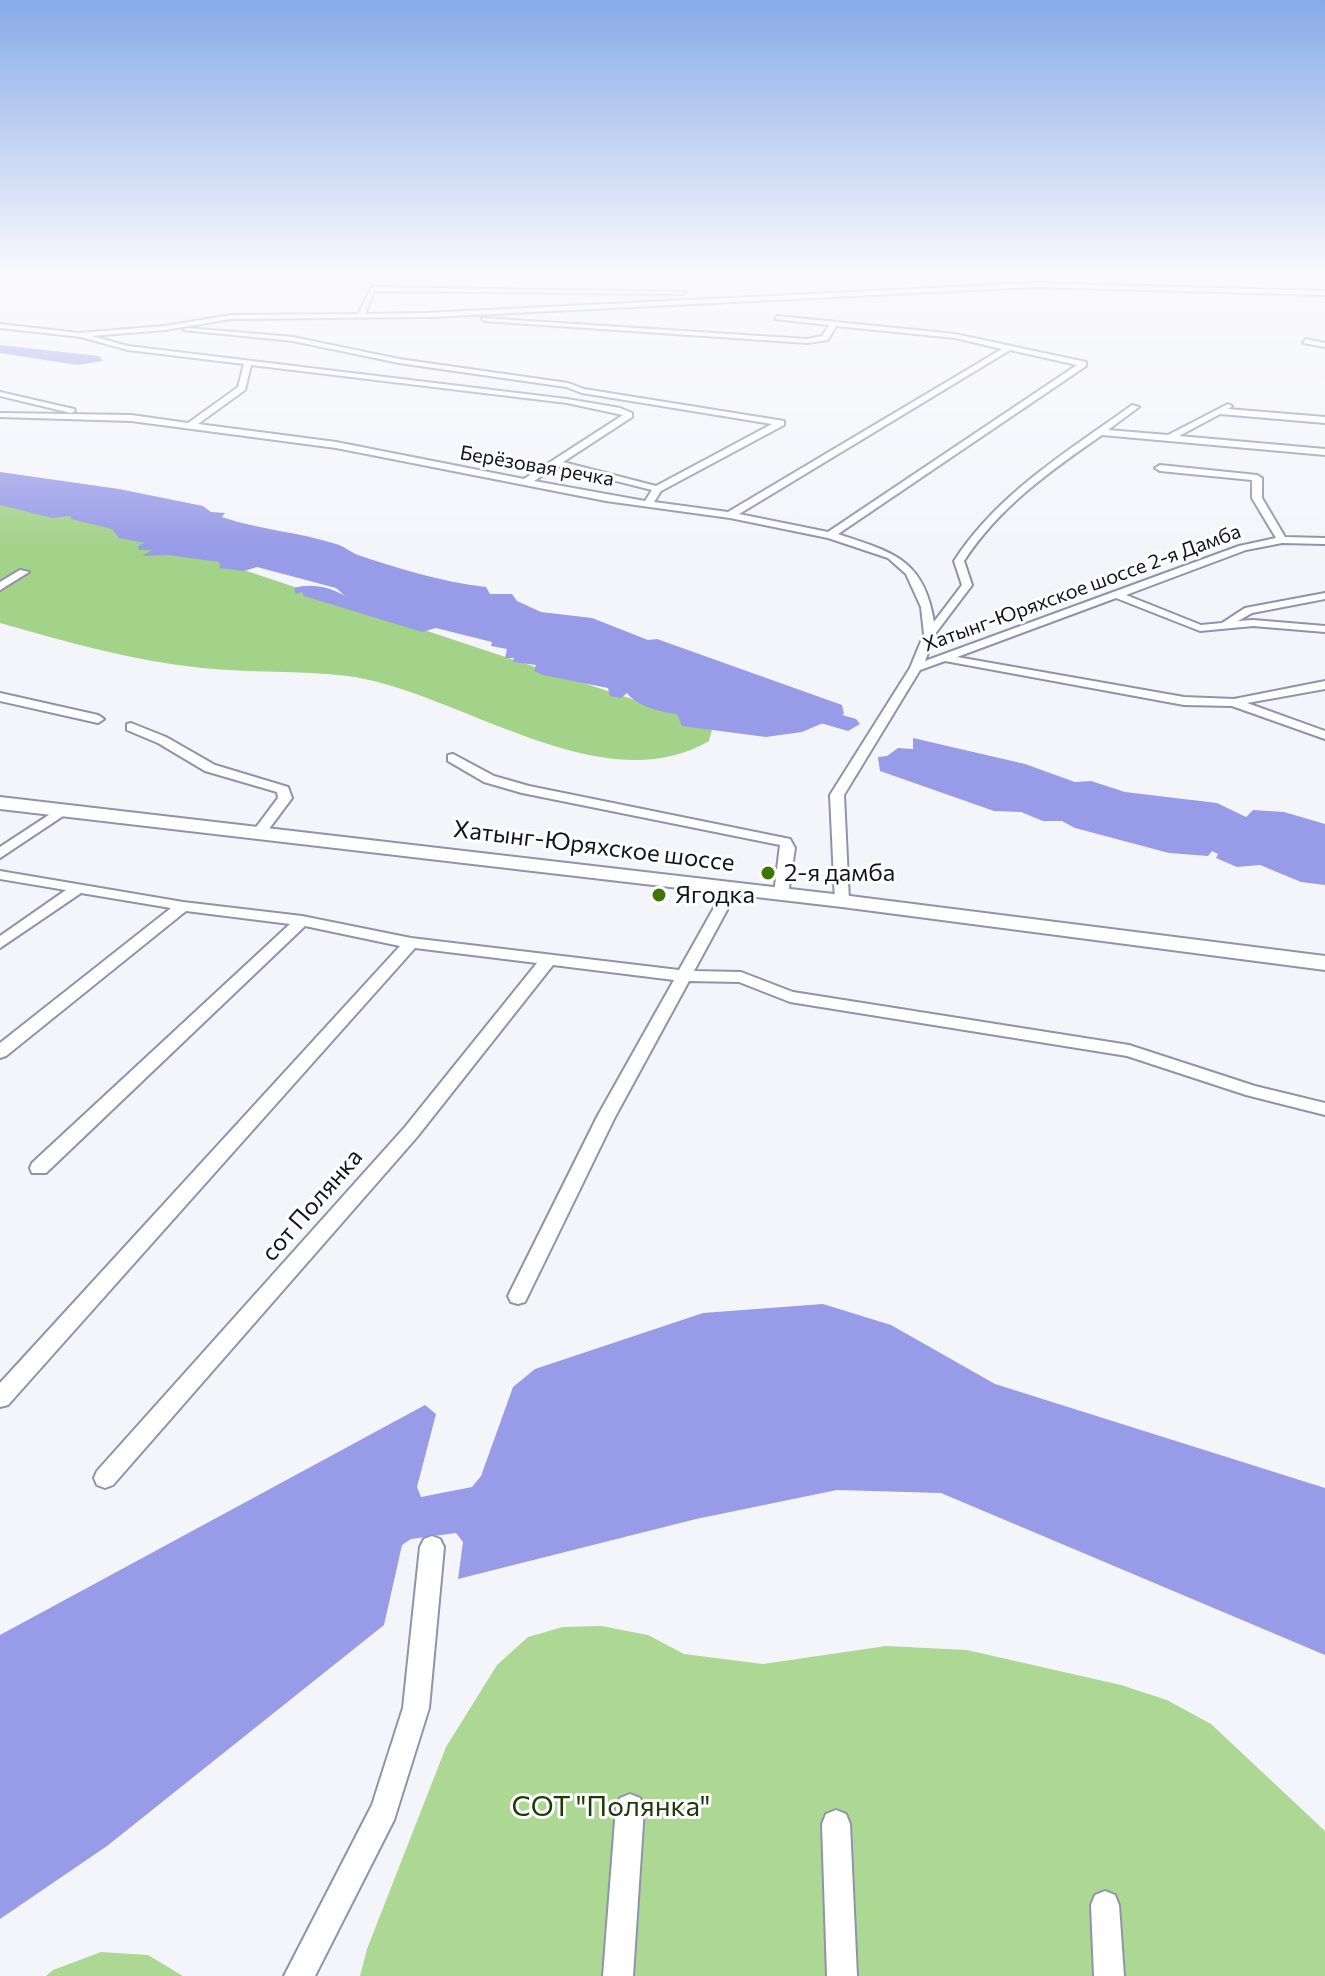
<!DOCTYPE html>
<html>
<head>
<meta charset="utf-8">
<style>
	body { margin:0 }
	canvas { display:block; background:#f4f5fb }
</style>
</head>
<body>
<canvas width="1325" height="1976"></canvas>
<script>
const context = document.querySelector('canvas').getContext('2d');
context.lineJoin = 'round';
function paint(path, color) { context.fillStyle = color; context.fill(path, 'evenodd'); }
function strokePath(path, color, width, dash) { context.strokeStyle = color; context.lineWidth = width; context.lineCap = dash ? 'butt' : 'round'; context.setLineDash(dash || []); context.stroke(path); }
function label(font, color, halo, rows, align = 'center') {
  context.font = font + ' Commissioner,sans-serif'; context.lineWidth = 6; context.setLineDash([]); context.textBaseline = 'middle'; context.strokeStyle = halo; context.fillStyle = color; for (const [text, x, y, turn = 0] of rows) {
    context.save(); context.translate(x, y); context.rotate((+turn || 0) * Math.PI / 180); context.textAlign = isNaN(turn) ? turn : align; if (halo) context.strokeText(text, 0, 0); context.fillText(text, 0, 0); context.restore();
  }
}
paint(new Path2D(`
	M601 1626 648 1635 684 1654 763 1664 886 1646 967 1650 1121 1685 1167 1700 1211 1724 1325 1831V1976H360L367 1949 446 1747 497 1665 528 1637 563 1627Z
	M101 1952 148 1955 183 1976H46L53 1970Z`), '#acd894');
paint(new Path2D(`
	M0 499 36 501 713 726 709 741C601 804 458 691 348 676 300 670 250 673 202 668 134 661 66 642 0 623Z`), '#a3d289');
paint(new Path2D(`
	M0 345 99 356 103 361 77 365 0 353Z
	M0 472 119 489 203 506 211 512 225 513 222 517C260 530 299 532 336 544 344 546 350 552 358 555 397 568 441 582 486 587L490 594H512L517 601 541 612 592 618 648 640 657 639 842 705 844 714 802 732 766 737 682 726 677 714C662 713 635 705 627 693L621 698 610 696 608 688 543 675 534 671 536 665 513 662 514 658H505L507 649 491 646 492 642 436 628 422 632 304 596 302 592 296 594 294 588C312 583 330 587 345 596L336 588 257 567 244 571 220 568 219 562 168 555 142 556 152 550H139L138 546 145 543 119 538 112 529 71 519 70 516 52 518 0 505Z
	M913 738 1025 764 1075 782 1091 781 1125 792 1217 803 1246 817 1253 810 1284 812 1325 824V885L1301 882 1260 865 1237 867 1216 858 1218 854 1212 851 1208 856 1169 853 1075 828 1062 821H1043L1021 812 994 811 880 771 878 757 887 756 898 748 913 749Z
	M823 1304 891 1325 995 1384 1325 1488V1655L941 1493 837 1490 696 1519 458 1579 463 1542 456 1533 411 1539 402 1545 384 1625 107 1846 0 1919V1635L425 1405 436 1414 417 1487 421 1497 472 1487 481 1476 513 1387 535 1369 703 1313Z`), '#989be7');
paint(new Path2D(`
	M794 701 856 719 860 724 848 731 786 713 783 708Z`), '#989be7');
const street = new Path2D(`
	M1035 283 1325 291V295L1035 287 432 317 231 319 165 330 91 336 128 346 567 399 620 408 632 413V417L563 462 656 486 772 424 582 393 566 387 399 363 293 341 183 330 187 328 293 337 399 359 568 383 584 389 784 421V425L661 491 654 502 728 512 1002 349 955 338 836 326 828 340 807 343 484 321 482 318 807 339 822 336 829 325 775 319 777 316 955 334 1086 362V366L838 534C891 552 924 558 934 622L962 585 954 561C998 493 1067 452 1132 405L1139 407 1108 430 1168 435 1228 404 1232 406 1228 409 1325 417V423L1220 414 1179 436 1325 449V455L1102 435C1050 471 999 507 964 561L972 585 935 634 925 661 1239 546 1276 538 1252 498V480L1160 471 1155 468 1160 465 1257 475 1262 478V498L1285 537 1325 538V544L1282 543 1246 550 1126 595 1201 625 1222 623 1245 608 1325 593V599L1252 613 1238 621 1253 620 1325 626V632L1253 626 1200 631 1116 598 957 657 1184 697 1234 699 1325 681V689L1247 703 1325 731V739L1232 706 1184 705 945 661 920 670 844 795 849 901 842 905 835 901 830 795 910 668 924 634 921 607 906 574 888 558 828 538 730 518 606 501 336 448 131 421 0 417V413L131 415 188 423 238 387 244 364 128 350 81 337 0 328V324L79 333 165 326 231 315 358 314 372 287 686 292 683 294 374 291 365 314 425 313ZM1010 350 1077 365 828 532 739 514ZM251 365 567 403 623 415 524 479 336 442 198 424 245 390ZM557 466 652 490 645 501 534 481Z
	M1306 339 1325 343V347L1303 343Z
	M0 392 74 409 75 411 71 413 0 396Z
	M20 570 29 572 0 590V582Z
	M0 693 98 715 104 719 98 723 0 701Z
	M131 723 166 737 215 765 288 787 292 798 263 837H253L251 834 278 798 277 792 205 771 158 743 127 730V724Z
	M453 754 494 776 529 786 790 839 795 848 788 894 781 898 774 894 780 845 522 793 484 782 448 761V755Z
	M61 807 68 811 66 814 0 858V847Z
	M0 871 183 902 302 916 411 938 679 970 725 888 732 884 739 888 694 971 741 972 793 992 1129 1045 1255 1086 1325 1103V1115L1246 1095 1127 1056 790 1002 739 982 689 981 615 1117 525 1302 518 1304 511 1302 508 1296 597 1117 674 980 553 965 417 1137 113 1485 105 1488 97 1485 94 1478 97 1471 405 1127 537 963 415 948 8 1405 0 1407V1383L400 946 305 926 46 1173H32L30 1168 32 1163 290 924 186 911 6 1056 0 1058V1043L171 908 81 893 0 948V936L66 890 0 879Z
	M432 1536 440 1539 444 1547 429 1708 394 1820 315 1976H284L372 1805 403 1708 420 1547 424 1539Z
	M630 1794 640 1798 644 1808 633 1976H603L616 1808 620 1798Z
	M836 1810 846 1814 850 1824 857 1976H827L822 1824 826 1814Z
	M1105 1891 1115 1895 1119 1905 1124 1976H1094L1091 1905 1095 1895Z`);
const secondary = new Path2D(`
	M0 797 842 895 1325 956V970L842 907 0 809Z`);
strokePath(street, '#9092ae', 4);
strokePath(secondary, '#9092ae', 4);
paint(street, '#fff');
paint(secondary, '#fff');
const sky = context.createLinearGradient(0, 0, 0, 547);
sky.addColorStop(0, '#88aae8');
sky.addColorStop(0.5, '#fafafd');
sky.addColorStop(1, '#fafafd00');
context.fillStyle = sky;
context.fillRect(0, 0, 1325, 547);
for (const [x, y, r, color] of [
	[768,873,8,"#3e7606"],
	[659,895,8,"#3e7606"]
]) { const dot = new Path2D(); dot.arc(x, y, r, 0, 2 * Math.PI); context.fillStyle = color; context.fill(dot); strokePath(dot, '#fff', 3); }
label('20px', '#12131d', '#fff', [
	["Берёзовая речка",537,466,10],
	["Хатынг-Юряхское шоссе 2-я Дамба",1082,588,-20]
]);
label('24px', '#12131d', '#fff', [
	["Хатынг-Юряхское шоссе",594,846,7],
	["сот Полянка",312,1205,-49]
]);
label('24px', '#12131d', '#fff', [
	["2-я дамба",784,873],
	["Ягодка",675,895]
], 'left');
label('28px', '#1d3a06', '#fff', [
	["СОТ \"Полянка\"",611,1807]
]);
</script>
</body>
</html>
